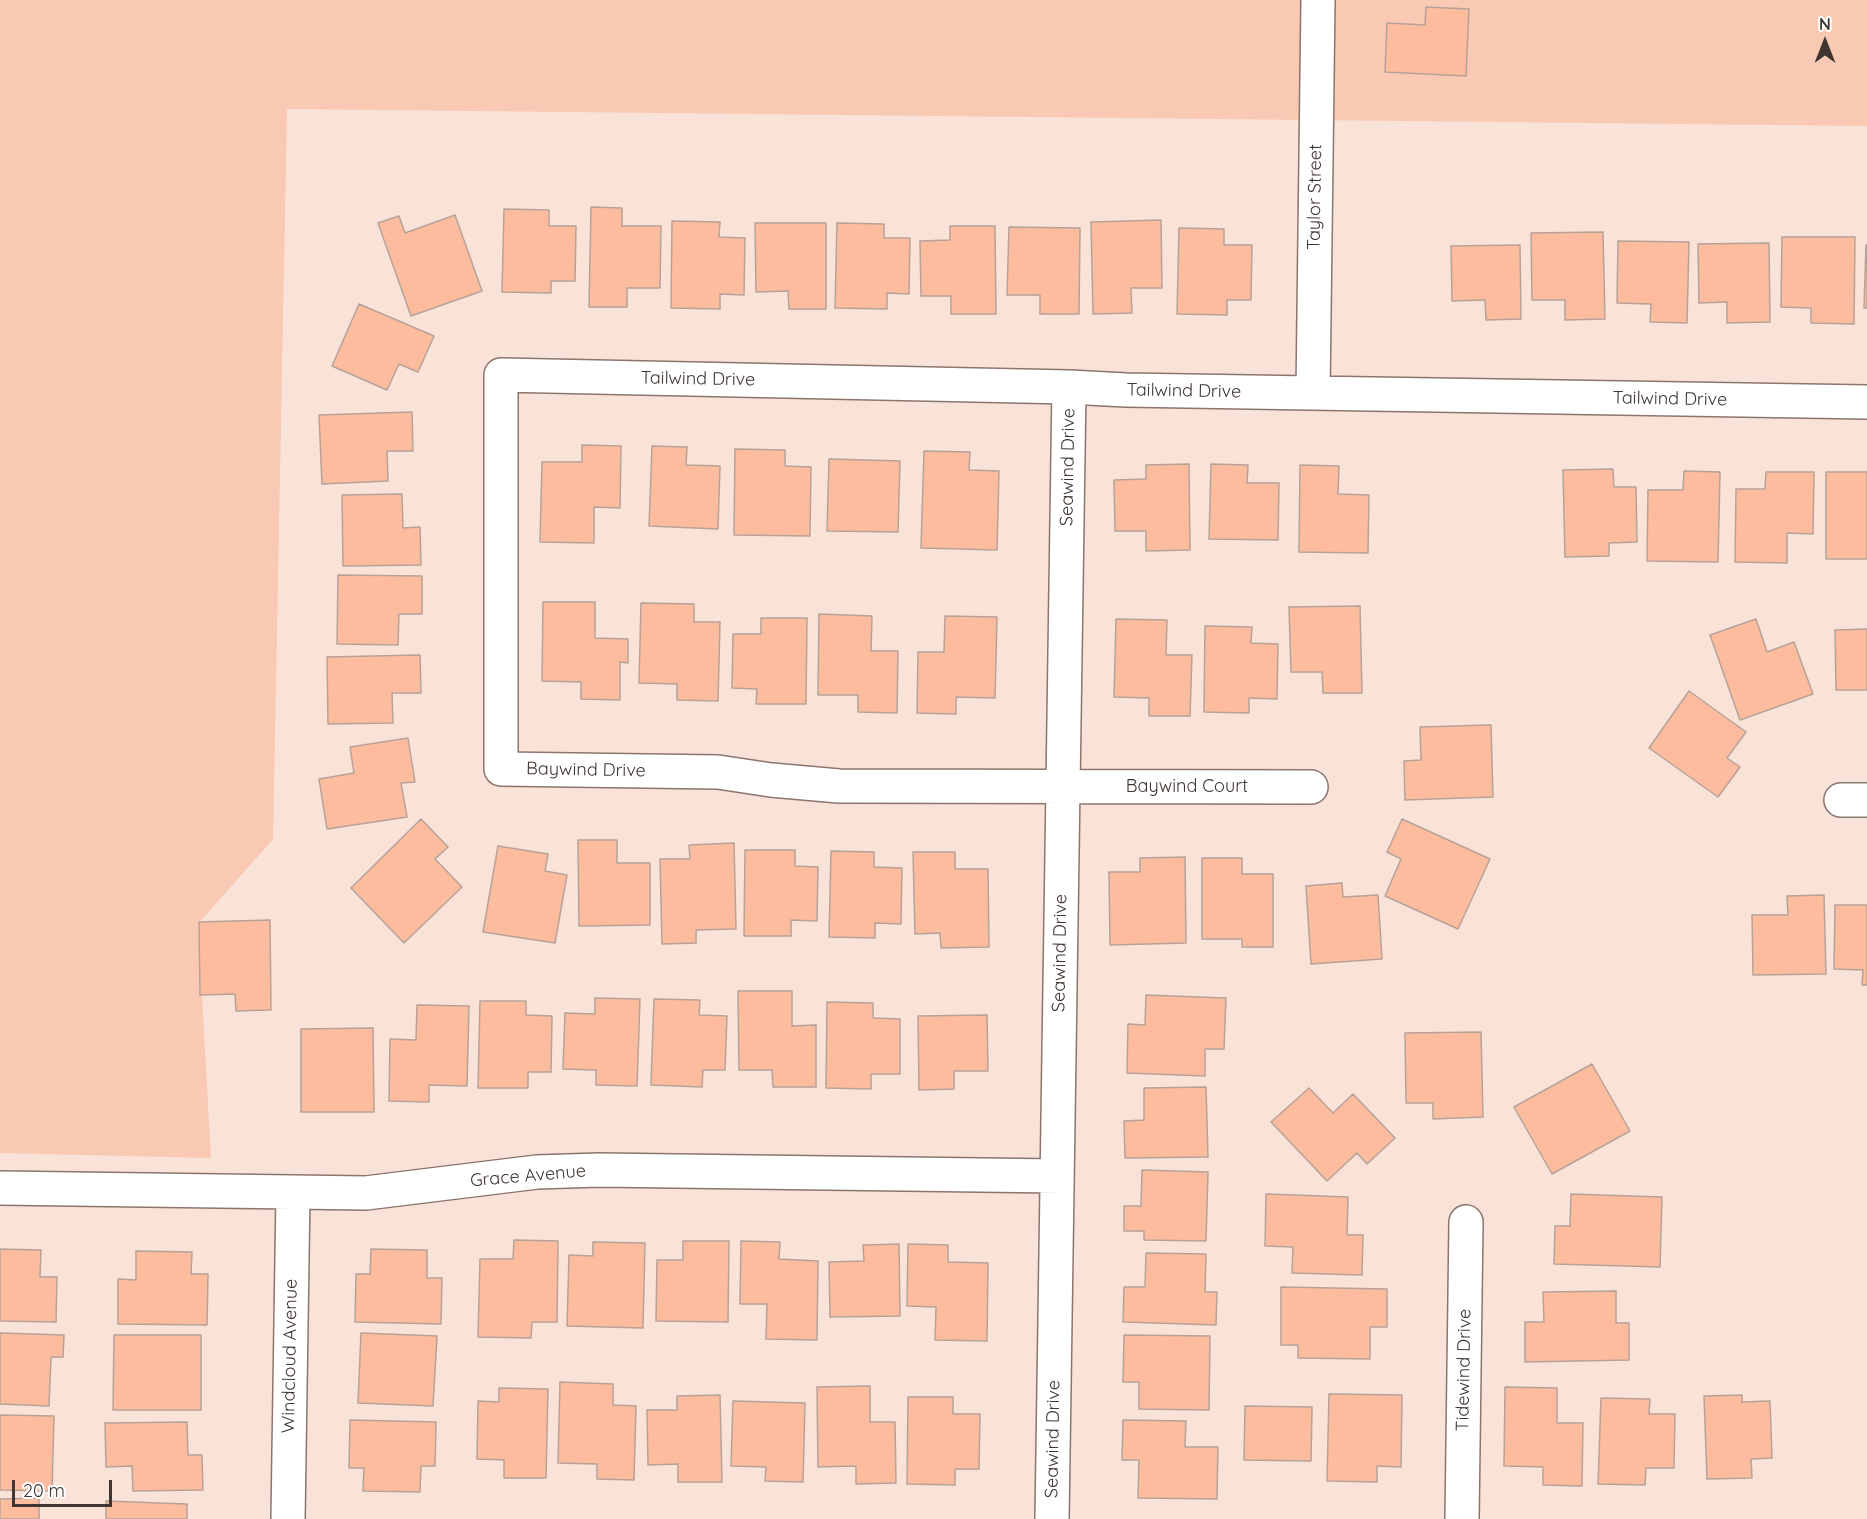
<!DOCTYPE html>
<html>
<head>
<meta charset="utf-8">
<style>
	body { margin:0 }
	#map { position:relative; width:1867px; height:1519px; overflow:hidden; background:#f9e2d8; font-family:Quicksand,sans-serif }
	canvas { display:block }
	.north { position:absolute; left:1795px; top:12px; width:60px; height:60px; -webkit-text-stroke:4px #fff; paint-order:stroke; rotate:0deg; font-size:16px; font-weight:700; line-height:24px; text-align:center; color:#3f3632 }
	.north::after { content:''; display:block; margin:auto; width:21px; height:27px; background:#3f3632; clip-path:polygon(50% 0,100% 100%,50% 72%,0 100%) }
	.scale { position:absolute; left:12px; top:1480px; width:100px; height:27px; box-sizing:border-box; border:3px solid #3f3632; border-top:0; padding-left:8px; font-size:18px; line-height:21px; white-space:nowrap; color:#3f3632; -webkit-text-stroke:4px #fff; paint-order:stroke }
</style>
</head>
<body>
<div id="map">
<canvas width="1867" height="1519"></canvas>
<div class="north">N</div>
<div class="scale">20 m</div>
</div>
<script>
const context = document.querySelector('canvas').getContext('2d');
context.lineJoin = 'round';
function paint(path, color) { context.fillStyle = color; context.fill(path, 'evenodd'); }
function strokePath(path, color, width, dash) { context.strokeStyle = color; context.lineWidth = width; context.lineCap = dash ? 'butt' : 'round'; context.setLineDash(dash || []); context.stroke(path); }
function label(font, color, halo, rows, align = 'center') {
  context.font = font + ' Quicksand,sans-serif'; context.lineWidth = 6; context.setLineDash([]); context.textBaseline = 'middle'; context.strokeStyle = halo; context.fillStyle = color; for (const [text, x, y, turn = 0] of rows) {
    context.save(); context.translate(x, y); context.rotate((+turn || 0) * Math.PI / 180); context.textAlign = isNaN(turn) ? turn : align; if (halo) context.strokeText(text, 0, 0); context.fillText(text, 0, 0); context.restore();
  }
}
paint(new Path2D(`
	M0 0H1867V126L287 109 273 839 198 924 211 1158 0 1153Z`), '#f9c9b3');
const building = new Path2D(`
	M1426 7 1469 9 1466 76 1385 72 1387 23 1425 25Z
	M591 207 622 208V226H661L660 288H627V307H589Z
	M504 209 549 210V226H576L575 281H551V293L502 292Z
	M455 215 482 291 411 316 378 223 399 216 405 233Z
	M1161 220 1162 288H1131L1132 313 1093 314 1091 222Z
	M672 221 720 222 719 237 745 238 744 295 720 294V309L671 308Z
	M755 223H826V309H789L788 291 756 292Z
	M837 223 884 224V238H910L909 294 887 293V309L835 308Z
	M950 226H995L996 314H951V296H921L920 241 950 240Z
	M1009 227 1080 228 1079 314H1040V295H1007Z
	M1179 228 1224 229V245H1252L1251 300H1227V315L1177 314Z
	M1603 232 1605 319 1565 320V300H1532L1531 233Z
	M1782 237H1855L1854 324 1811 323V308L1781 307Z
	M1618 241 1689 242 1687 323 1650 322 1651 304 1617 303Z
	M1769 243 1770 322 1727 323V302L1699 303 1698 244Z
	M1520 245 1521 319 1486 320 1485 300 1452 301 1451 246Z
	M1866 245H1867V308H1864Z
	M359 304 434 336 418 372 399 364 387 390 332 366Z
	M412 412 413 451H387L388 481 322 484 319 415Z
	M582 445 621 446 620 508 594 507V543L540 542 542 462H582Z
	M652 446 687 447 686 465 720 466 718 529 649 526Z
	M735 449 785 450V466L811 467 810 536 734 535Z
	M924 451 970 452 969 470 999 471 997 550 921 548Z
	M829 459 900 461 898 532 827 531Z
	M1189 464 1190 550 1146 551V531H1115L1114 480 1146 479V465Z
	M1211 464 1248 465 1247 483H1279L1278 540 1209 539Z
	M1300 465 1339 466 1338 494 1369 495 1368 553 1299 552Z
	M1613 469 1614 487H1636L1637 542 1609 543V556L1565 557 1563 470Z
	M1684 471 1720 472 1718 562 1647 561 1648 490H1683Z
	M1766 472H1814L1813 534 1787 533V563L1735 562 1736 489H1765Z
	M1826 472H1867V559H1826Z
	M402 494 403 528 420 527 421 565 343 566 342 495Z
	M338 575 422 576V614H399L398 645 337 644Z
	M543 602H595V638L628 639V663L620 662V700L581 699V682L542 681Z
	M641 603 694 604V622H720L718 701 677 700V684L639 683Z
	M1360 606 1362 693H1323L1322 672H1291L1289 607Z
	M819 614 872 616 871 651H898L897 713 858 712V695H818Z
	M945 616 997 617 995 698 956 697V714L917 713 918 652H944Z
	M761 618H807L806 704H756L757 689 732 688 733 634H761Z
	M1116 619 1167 620 1166 655H1192L1190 716H1149V698L1114 697Z
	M1756 619 1767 652 1794 642 1813 694 1740 720 1710 635Z
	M1205 626 1252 627 1251 643 1278 644 1277 699 1249 698V713L1204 712Z
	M1867 629V690H1836L1835 630Z
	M420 655 421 693H392L393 723 328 724 327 657Z
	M1689 691 1746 732 1727 758 1740 767 1718 797 1649 748Z
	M1491 725 1493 797 1405 800 1404 761 1421 760 1420 727Z
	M408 738 415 782 401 783 407 817 327 829 319 779 354 773 350 747Z
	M421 819 448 847 435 859 462 887 404 943 351 888Z
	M1402 819 1490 859 1458 929 1385 896 1401 859 1387 852Z
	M578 840H617V863H650V925L579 926Z
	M734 843 736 929 696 930V943L662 944 660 859H690L689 845Z
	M498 846 548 854 545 871 567 875 555 943 483 932Z
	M745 850H795V866L818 867 817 921 791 920V936H744Z
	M831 851 874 852V867L902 868 901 924 875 923V938L829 937Z
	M913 852H955V869H988L989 947 941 948 940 933 915 934Z
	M1185 857 1186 943 1110 945 1109 872H1140V858Z
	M1202 858H1242V874H1273V947H1242V939H1202Z
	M1342 883 1343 897 1378 895 1382 959 1311 964 1306 886Z
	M1824 895 1826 974 1753 975 1752 915H1788L1787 896Z
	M1835 905H1867V985H1862L1863 970 1834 969Z
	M270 920 271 1010 236 1011 235 994 200 995 199 922Z
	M738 991H792V1026L816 1025V1087H773L772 1070H739Z
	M1146 995 1226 998 1224 1049H1205V1076L1127 1073 1128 1024 1145 1025Z
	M595 998 640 999 637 1086 596 1085V1070L563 1069 565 1013 595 1014Z
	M654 999 700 1000 699 1015 727 1016 725 1070H703L702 1087 651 1085Z
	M480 1001H526V1015L552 1016 551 1072H528V1088H478Z
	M827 1002 873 1003V1018L900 1019V1074H871V1089L826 1088Z
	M417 1005 469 1006 467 1086 429 1085V1102L389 1101 390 1039 416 1040Z
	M987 1015 988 1071H954V1089L919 1090 918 1016Z
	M373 1028 374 1112H301V1029Z
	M1481 1032 1483 1117 1433 1119V1103H1406L1405 1033Z
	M1592 1064 1630 1131 1552 1174 1514 1107Z
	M1206 1087 1208 1157 1125 1158 1124 1121 1144 1120V1088Z
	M1309 1088 1333 1113 1353 1094 1395 1138 1367 1164 1357 1153 1327 1181 1271 1122Z
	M1142 1170 1208 1172 1206 1241 1144 1240V1231H1124V1206H1141Z
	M1266 1194 1348 1197 1347 1235H1363L1362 1275 1292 1273 1293 1247 1265 1246Z
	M1571 1194 1662 1197 1660 1267 1554 1264 1555 1226H1570Z
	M514 1240 558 1241 557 1322H532L531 1338 478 1337 480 1259H513Z
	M683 1241H729L728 1322 656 1321 657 1260H683Z
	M741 1241 780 1242 779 1259 818 1261 817 1340 766 1339 767 1304H740Z
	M593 1242 645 1243 643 1328 567 1326 569 1255 593 1256Z
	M899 1244 900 1316 830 1317 829 1262 864 1261 863 1245Z
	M908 1244 948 1245V1262L988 1263 987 1341 935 1340 936 1307 907 1306Z
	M0 1249 41 1250 40 1277H57L56 1322 0 1321Z
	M371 1249 427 1250V1278H442L441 1324 355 1322 356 1274H370Z
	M136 1251 192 1252 191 1274H208L207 1325 118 1324V1279L136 1280Z
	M1146 1253 1206 1254 1205 1292H1217L1216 1325 1123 1322 1124 1287H1145Z
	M1281 1287 1387 1289V1327H1370V1359L1298 1358V1345H1281Z
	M1616 1291V1323H1629V1360L1525 1362V1322H1544L1543 1292Z
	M0 1333 64 1335 63 1357H51L49 1406 0 1404Z
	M361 1333 437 1336 433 1406 358 1403Z
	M114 1335H201V1410H113Z
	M1124 1335 1210 1336 1209 1410 1139 1409V1382H1123Z
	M560 1382 613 1384V1405L636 1406 634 1480 597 1479V1464L558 1463Z
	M870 1386V1422H895L896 1483 856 1484V1466L818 1467 817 1387Z
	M1505 1387 1557 1388V1423H1583L1582 1486 1543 1485V1467L1504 1466Z
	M499 1388 548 1389 546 1478H504V1460L477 1459 478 1401 499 1402Z
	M1329 1394 1402 1395 1401 1467 1377 1466V1482L1327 1481Z
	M720 1395 722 1482H678V1464L648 1465 647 1410H677V1396Z
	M1742 1395V1402L1770 1401 1772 1458 1751 1459 1752 1478 1707 1479 1704 1396Z
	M908 1397H953V1414H980L979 1469H955V1485L907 1484Z
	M1601 1398 1650 1399 1649 1414H1675L1674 1468H1646L1645 1485 1598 1484Z
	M733 1401 805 1403 803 1482 765 1481 766 1467 731 1466Z
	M1245 1406 1312 1407 1311 1461 1244 1460Z
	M0 1415 54 1416 52 1491 0 1490Z
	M350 1420 436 1422 435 1466H421L420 1492 363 1491 364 1468H349Z
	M1123 1420 1186 1421 1185 1447H1218L1217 1499 1138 1498 1139 1460H1122Z
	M187 1422 188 1455H202L203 1490 133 1491 132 1466 106 1467 105 1423Z
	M39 1498V1519H0V1499Z
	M106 1501 187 1504V1519H106Z`);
paint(building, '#fdbc9e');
strokePath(building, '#b7a299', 1.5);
const street = new Path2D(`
	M1313 393 1318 0
	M1311 787 839 786 771 780 718 772 501 769V375L1069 387 1126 390 1867 402
	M1841 800H1867
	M0 1188 366 1193 537 1172 599 1170 1057 1176
	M288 1519 293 1193
	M1052 1519 1069 387
	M1462 1519 1466 1222`);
strokePath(street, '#8a766d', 36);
strokePath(street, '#fff', 33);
label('18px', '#3f3632', '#fff', [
	["Taylor Street",1315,197,-89],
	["Tailwind Drive",698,379,1],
	["Tailwind Drive",1184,391,1],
	["Tailwind Drive",1670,399,1],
	["Seawind Drive",1068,467,-89],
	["Baywind Drive",586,770,1],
	["Baywind Court",1187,787],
	["Seawind Drive",1060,953,-89],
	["Grace Avenue",528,1176,-5],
	["Windcloud Avenue",290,1356,-89],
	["Tidewind Drive",1464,1370,-89],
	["Seawind Drive",1053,1439,-89]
]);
</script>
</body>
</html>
